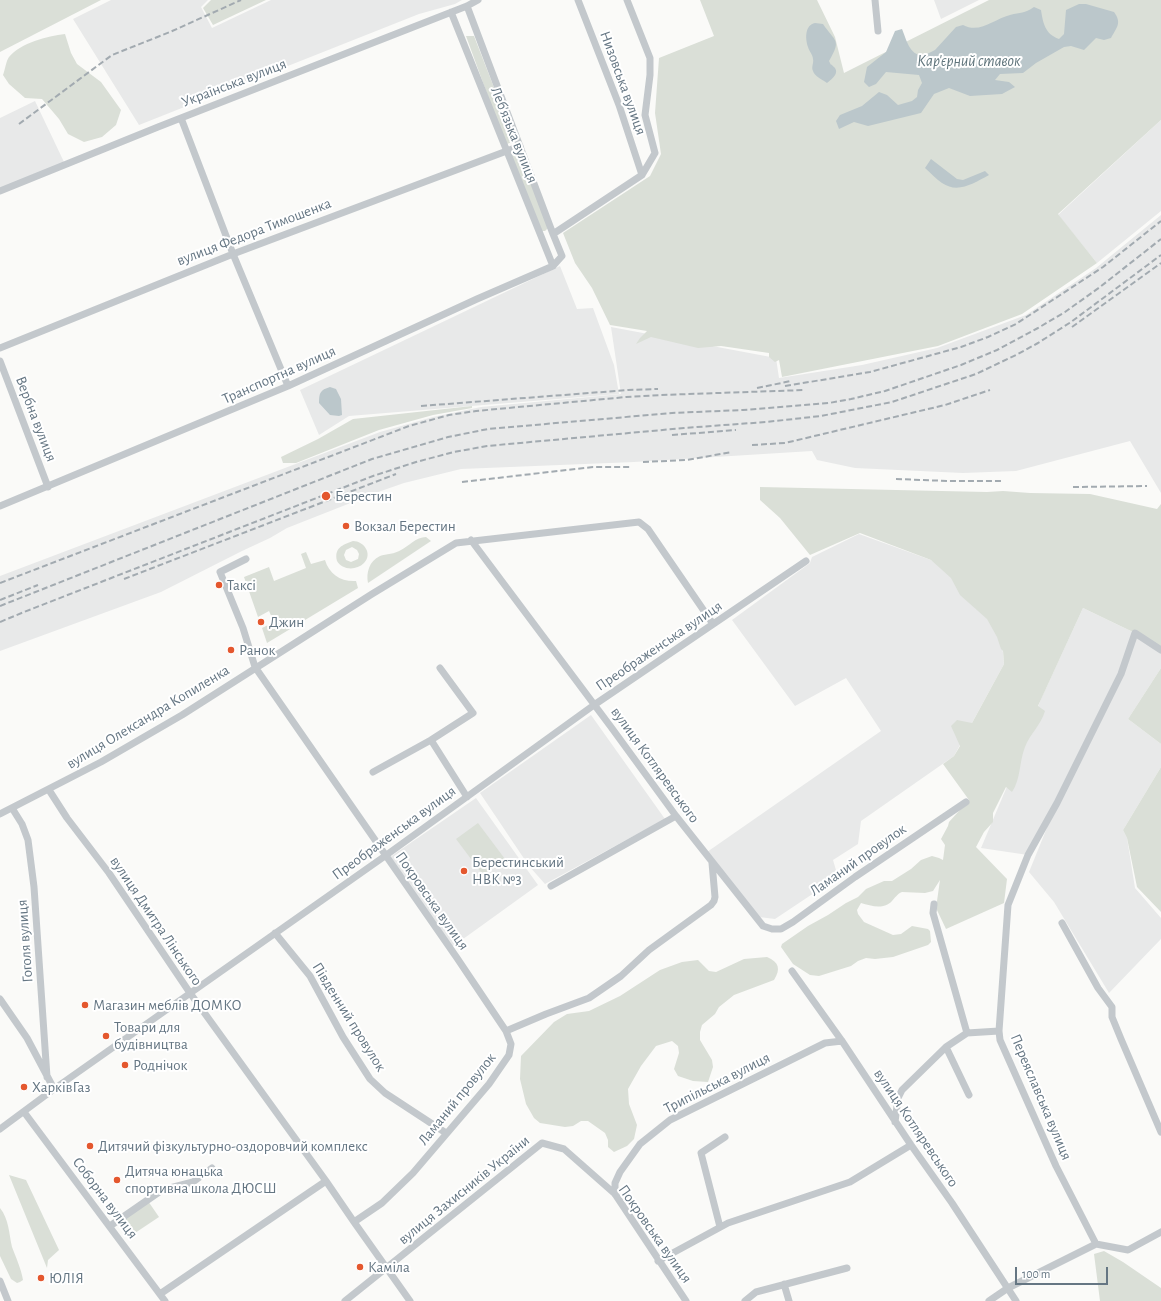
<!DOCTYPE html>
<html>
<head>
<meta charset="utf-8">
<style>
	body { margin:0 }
	#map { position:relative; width:1161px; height:1301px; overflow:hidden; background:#fafaf8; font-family:"Alegreya Sans",sans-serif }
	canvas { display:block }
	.scale { position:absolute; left:1015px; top:1267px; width:93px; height:18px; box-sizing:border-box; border:2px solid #657683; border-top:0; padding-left:5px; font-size:12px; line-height:14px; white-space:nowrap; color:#657683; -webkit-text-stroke:3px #fff; paint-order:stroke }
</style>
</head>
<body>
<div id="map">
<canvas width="1161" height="1301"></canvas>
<div class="scale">100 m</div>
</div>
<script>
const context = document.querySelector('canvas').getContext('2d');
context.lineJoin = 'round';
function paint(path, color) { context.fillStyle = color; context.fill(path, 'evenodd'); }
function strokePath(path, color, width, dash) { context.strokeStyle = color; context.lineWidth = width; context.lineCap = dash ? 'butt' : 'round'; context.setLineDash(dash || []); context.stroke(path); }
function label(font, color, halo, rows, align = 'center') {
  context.font = font + ' "Alegreya Sans",sans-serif'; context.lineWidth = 4; context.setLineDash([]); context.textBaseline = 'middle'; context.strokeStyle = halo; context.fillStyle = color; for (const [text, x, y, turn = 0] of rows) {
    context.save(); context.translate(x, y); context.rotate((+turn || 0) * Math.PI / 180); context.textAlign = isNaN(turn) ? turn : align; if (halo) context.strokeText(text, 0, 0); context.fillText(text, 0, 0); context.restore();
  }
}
paint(new Path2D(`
	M111 0H208L201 7 212 28 271 0H462L455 4 419 14 139 125 73 19Z
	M934 0H979L941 19Z
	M35 101 64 162 0 188V118Z
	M1161 120V211L1097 263 1058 215Z
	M1161 215V493L1130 441 1016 471 963 473 855 468 817 460 812 451 634 462 461 469 404 483 381 491 287 528 270 538 242 551 161 592 0 651V576L380 432 433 417 481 407 621 394 611 327 776 358 779 378 862 365 937 348 1026 315 1096 268Z
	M560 266 577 309 593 308 614 365 619 394 349 416 319 435 300 390Z
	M859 534 942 564 1001 631 1004 664 954 756 861 821 858 844 833 860 838 877 775 919 759 917 707 852 881 731 846 678 795 706 732 620 810 563 812 557Z
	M1083 608 1135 633 1161 650V668L1128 719 1161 744V767L1123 830 1127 838 1135 888 1161 918V939L1109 993 1054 902 1029 872 1055 808 1028 855 981 848 1011 777 1041 699Z
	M591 715 665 819 545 884 529 866 480 793Z
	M476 798 538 885 452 947 390 857Z`), '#e8e9e9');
paint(new Path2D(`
	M0 0H101L0 52Z
	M211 0H266L213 25 203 8Z
	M700 0H817L835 37 844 73 989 0H1161V120L1058 214 1097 263 1022 314 938 346 782 377 779 360 775 362 769 357V353L721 346 698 348 651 337 636 344 640 338 647 331 610 325 592 288 575 263 563 233 650 176 661 154 655 113 659 58 714 36Z
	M65 34 71 53 77 64 101 82 121 110 116 125 102 137 84 142 68 134 59 119 42 99 25 98 9 84 3 75C5 70 6 61 9 57 21 43 47 36 65 34Z
	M466 36H474L514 139 512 142 507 144 501 132Z
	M518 150 548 228 545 231H540L510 152Z
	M472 406V408L433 415 379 430 296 463H283L281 457 318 439 353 419Z
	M760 487 987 492 1003 491 1030 493 1090 494 1157 509 1161 504V650L1135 633 1083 608 1038 706 1045 711C1041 725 1030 734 1025 747 1019 762 1021 779 1012 792L1006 787 993 813V822L984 832 976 847 1007 879 1004 903 946 929 936 908 940 880 933 891 925 893 902 892C897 894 895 898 892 901 884 910 871 906 861 903L857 910 858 914 864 922 893 935 901 934 912 926 928 929 930 931 931 942 928 945 893 957 875 959 866 958 858 961 851 966 819 976 810 975 793 964 781 947 782 944 808 926 828 915 846 903 858 897 866 889 884 881H892L911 869 921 860 932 856 939 858 943 860 945 845 941 839 948 826 949 822 969 800 943 764 954 756 960 746 951 726 957 720 972 723 1004 664 1003 651 1001 649 997 637 987 619 960 595 951 578 931 560 860 533 810 555 780 518 760 500Z
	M426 537 431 541 368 583C366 573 369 561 380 556 386 554 395 554 401 550 409 546 416 537 426 537Z
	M353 541C364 541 373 554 364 563 356 571 342 570 337 561 334 548 342 545 353 541ZM352 547 357 550 359 554 358 559 351 562 346 560 344 555 346 550Z
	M306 552 311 564 325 560C329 574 341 582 356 581L358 588 267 643 262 628 274 622 269 611 258 617 244 577 269 567 274 581 306 568 301 554Z
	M1161 668V744L1128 719Z
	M1161 767V912L1137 887 1127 838 1123 830Z
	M478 823 505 859 483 875 456 839Z
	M767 957C779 962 781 969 774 980L734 995 719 1007 715 1014 702 1025 700 1032V1040L712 1060 713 1067 708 1082 693 1081 678 1076 674 1069 679 1053 678 1046 672 1041 656 1046 641 1066 628 1089 629 1104 637 1125 634 1139 627 1146 614 1152 608 1147V1140L605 1133 588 1121H581L573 1126 565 1127 540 1123 534 1118 526 1104 520 1079 521 1056 554 1022 567 1014 589 1011 620 996 660 970 682 962 698 960 709 971 716 972 744 959Z
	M9 1175 26 1180 59 1250 48 1260 47 1268Z
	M148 1201 159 1217 129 1237 118 1223Z
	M0 1208C9 1219 9 1234 12 1247 16 1258 21 1268 23 1280L20 1282 17 1283 11 1279 0 1256Z
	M1104 1251 1123 1262 1161 1288V1301H1100L1094 1254Z`), '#dadfd7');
paint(new Path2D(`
	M1079 4H1086L1114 12C1122 23 1117 27 1111 38L1104 40 1096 38 1084 50 1071 46 1064 47 1036 63 1023 73 1000 74 995 80 1009 82 1015 87 1002 94 970 96 949 88 934 94 921 113 868 126 854 122 839 129 836 121 840 115 862 106 879 92 887 95 898 105 912 101 917 97 918 90 922 83 919 75 886 72 876 84 869 87 864 82 867 67 886 52 895 31 902 29C907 41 909 54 923 56L935 50 956 27 963 25C980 34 994 19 1010 15 1021 12 1024 14 1034 7L1041 10C1043 23 1045 34 1059 39L1064 34 1066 10Z
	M815 23 823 24C835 42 842 39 829 61 832 67 829 62 834 67 840 73 832 79 827 83 823 80 814 76 813 71 811 67 814 63 813 59 813 55 809 51 808 47 805 38 805 25 815 23Z
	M931 159 957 179 963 180 985 171 989 175C974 183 958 194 942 183 936 179 931 173 925 168Z
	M330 387 336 389 341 399 342 415 339 416 330 415 319 403C319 393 320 390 330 387Z`), '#bbc7cb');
strokePath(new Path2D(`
	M578 0 619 105 642 175
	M875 0 878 31
	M451 12 553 266
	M181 118 233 254 288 386
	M0 191 158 127 467 6 478 0
	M553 234 642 175 655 153 645 115 650 75V58L627 0
	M0 348 233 254 520 146
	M0 361 48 487
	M0 506 288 386 477 299 553 266 562 256 553 234 467 6
	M471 540 611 727 676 816 763 926 772 929H781L793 922 855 877 966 802
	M246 559 220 572 243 628 255 667 457 958 506 1031 511 1044 509 1055 489 1084 413 1173 382 1203 354 1222
	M431 740 467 797
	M373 772 431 740 473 713 440 668
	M49 790 67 818 109 873 190 993 326 1181 354 1222 410 1301
	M12 808 22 824 28 840 34 887 47 1077
	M0 814 101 762 182 715 372 594 456 543 639 522 648 529 713 624
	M551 886 676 816
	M934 904 933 913 967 1033
	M1062 923 1098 988 1112 1007V1017L1121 1039 1161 1132
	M275 933 310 976 343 1037 370 1079 385 1093 446 1133
	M792 971 842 1041 911 1145 952 1203 1016 1301
	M0 999 27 1038 54 1089
	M506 1031 546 1014 589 998 621 976 649 950 711 905 714 901 715 897 712 863
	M946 1047 969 1095
	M24 1112 165 1301
	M895 1122 898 1098 902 1090 946 1047 967 1033 999 1031
	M0 1129 54 1089 385 856 594 705 806 561
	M615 1194V1183L620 1172 640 1144 670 1120 825 1043 842 1041
	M110 1226 162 1190 193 1182 212 1168
	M720 1227 701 1153 725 1137
	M1096 1244 1056 1166 1000 1040 999 1031 1008 905 1028 855 1057 803 1121 674 1135 633 1161 650
	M1096 1244 1128 1250 1161 1232
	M658 1261 728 1223 850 1182 911 1145
	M0 1281 8 1301
	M784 1284 789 1301
	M160 1294 326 1181
	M345 1301 542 1143 564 1149 615 1194 686 1301
	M745 1301 756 1292 847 1268
	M989 1301 1008 1288 1096 1244`), '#c3c8cc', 7);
strokePath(new Path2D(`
	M19 124 112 55 170 32 241 0
	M1072 327 1161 263
	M785 386 870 372 961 347 988 337 1016 324 1103 267 1161 221
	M757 388 791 381
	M421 406 628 390 658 389
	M672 435 736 430
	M752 445 785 443 945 405 990 390
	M643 462 687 460 732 452
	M896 479 948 481H1002
	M462 482 593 467H630
	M1073 487 1147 486
	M124 579 396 474
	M0 583 409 426 449 415 476 411 626 397 661 395 805 390
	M0 600 38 585
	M0 606 372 459 448 437 488 429 672 413 743 410 829 403 851 399 885 391 961 365 997 350 1038 328 1065 312 1100 287 1161 239
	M0 622 24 612 373 476 416 462 454 452 487 446 684 428 766 422 821 416 892 402 976 374 1018 354 1038 343 1071 322 1161 255`), '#a2aab0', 2, [6, 3]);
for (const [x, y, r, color] of [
	[326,496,5,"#e4572e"],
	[346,526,4,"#e4572e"],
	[219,585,4,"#e4572e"],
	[261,622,4,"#e4572e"],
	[231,650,4,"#e4572e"],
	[464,871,4,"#e4572e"],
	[85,1005,4,"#e4572e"],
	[106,1036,4,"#e4572e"],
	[125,1065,4,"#e4572e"],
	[24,1087,4,"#e4572e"],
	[90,1146,4,"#e4572e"],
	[117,1180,4,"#e4572e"],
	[360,1267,4,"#e4572e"],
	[41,1278,4,"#e4572e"]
]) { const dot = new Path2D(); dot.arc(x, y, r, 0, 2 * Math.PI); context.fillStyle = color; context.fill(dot); strokePath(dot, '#fff', 1.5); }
label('15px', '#657683', '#fff', [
	["Українська вулиця",234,83,-21],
	["Низовська вулиця",623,83,70],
	["Леб'язька вулиця",514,135,68],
	["вулиця Федора Тимошенка",254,232,-21],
	["Транспортна вулиця",279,375,-24],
	["Вербна вулиця",36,419,69],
	["Преображенська вулиця",659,646,-34],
	["вулиця Олександра Копиленка",148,717,-31],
	["вулиця Котляревського",655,765,54],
	["Преображенська вулиця",394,833,-36],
	["Ламаний провулок",858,860,-35],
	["Покровська вулиця",432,901,55],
	["вулиця Дмитра Лінського",156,921,56],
	["Гоголя вулиця",25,941,-94],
	["Південний провулок",349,1017,58],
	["Трипільська вулиця",717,1083,-27],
	["Переяславська вулиця",1041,1097,67],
	["Ламаний провулок",457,1099,-51],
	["вулиця Котляревського",916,1128,56],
	["вулиця Захисників України",464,1190,-39],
	["Соборна вулиця",105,1198,53],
	["Покровська вулиця",655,1234,55]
]);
label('15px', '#657683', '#fff', [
	["Берестин",335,496],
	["Вокзал Берестин",354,526],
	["Таксі",227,585],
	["Джин",269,622],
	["Ранок",239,650],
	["Берестинський",472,862],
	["НВК №3",472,879],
	["Магазин меблів ДОМКО",93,1005],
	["Товари для",114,1027],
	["будівництва",114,1044],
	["Роднічок",133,1065],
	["ХарківГаз",32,1087],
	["Дитячий фізкультурно-оздоровчий комплекс",98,1146],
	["Дитяча юнацька",125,1171],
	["спортивна школа ДЮСШ",125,1188],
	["Каміла",368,1267],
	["ЮЛІЯ",49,1278]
], 'left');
label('italic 16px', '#60757c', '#fff', [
	["Кар'єрний ставок",969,61]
]);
</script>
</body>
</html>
